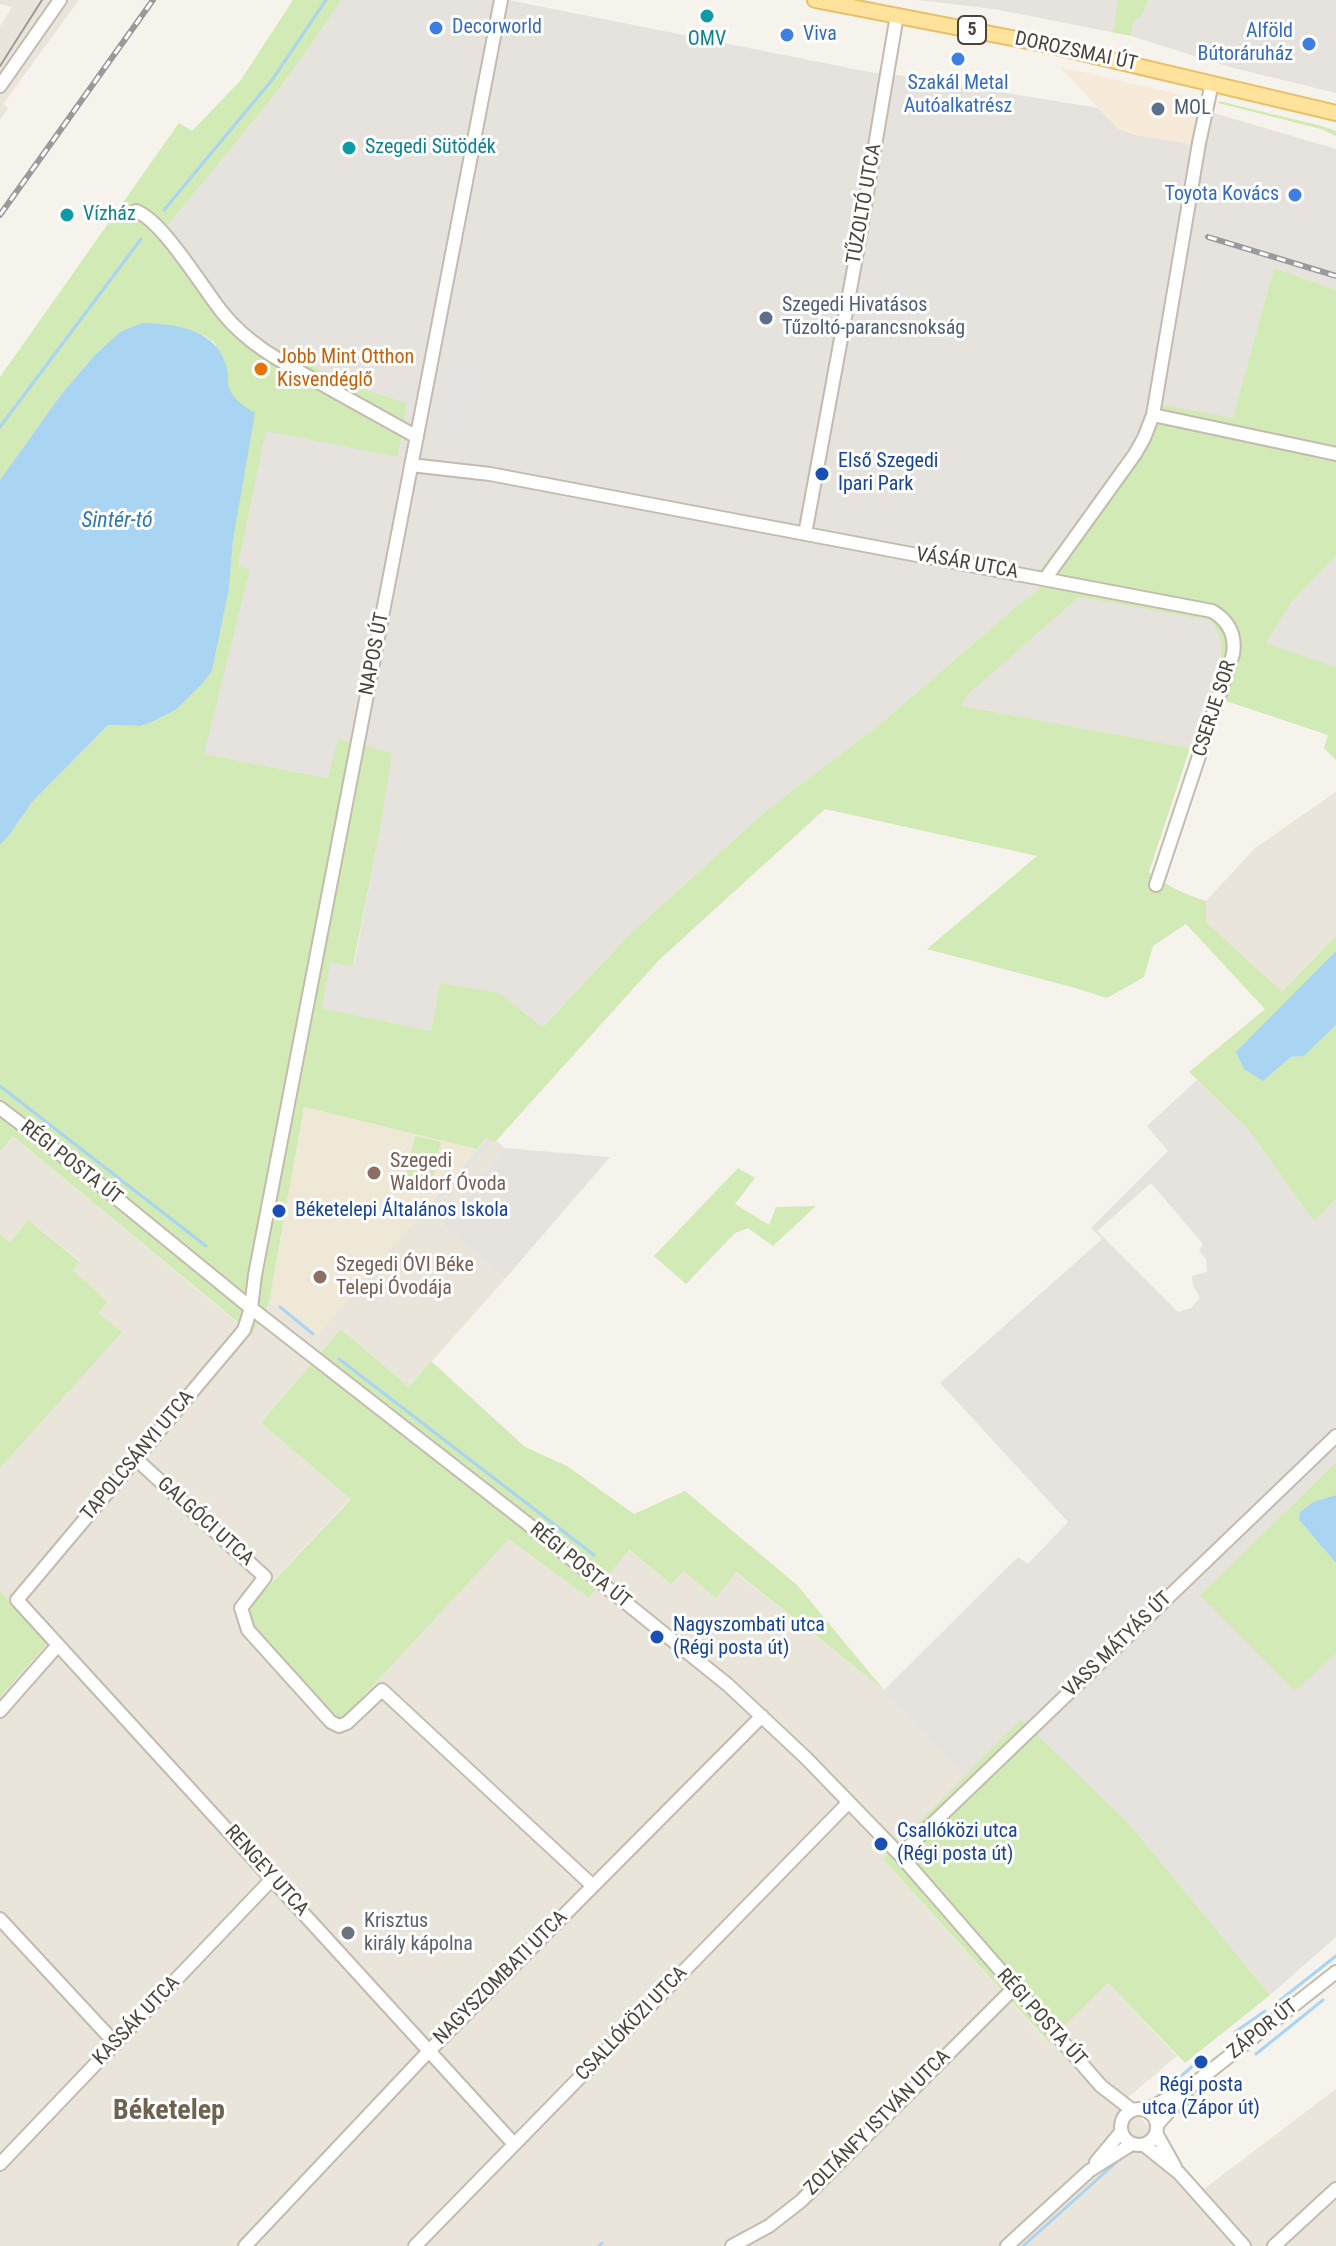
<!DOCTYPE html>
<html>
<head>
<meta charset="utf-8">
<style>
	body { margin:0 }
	canvas { display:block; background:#f6f3ec }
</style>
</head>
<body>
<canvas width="1336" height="2246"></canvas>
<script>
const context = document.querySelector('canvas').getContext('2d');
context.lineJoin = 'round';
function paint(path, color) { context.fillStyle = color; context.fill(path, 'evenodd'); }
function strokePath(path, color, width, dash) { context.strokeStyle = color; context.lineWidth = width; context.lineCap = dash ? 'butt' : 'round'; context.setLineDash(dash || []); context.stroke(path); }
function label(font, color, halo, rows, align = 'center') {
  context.font = font + ' "Roboto Condensed",sans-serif'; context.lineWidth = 6; context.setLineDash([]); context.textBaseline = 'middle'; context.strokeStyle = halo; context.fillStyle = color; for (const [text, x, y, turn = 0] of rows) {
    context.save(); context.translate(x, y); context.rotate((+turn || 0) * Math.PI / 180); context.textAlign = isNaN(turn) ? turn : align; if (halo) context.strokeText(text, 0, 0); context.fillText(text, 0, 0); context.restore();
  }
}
paint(new Path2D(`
	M0 0H79L3 104 8 108 0 120V26L12 7 0 4Z
	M1336 792V936L1282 993 1206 922V901L1255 848Z
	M13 1136 251 1334 269 1302 315 1337 436 1197 441 1200 492 1142 496 1141 505 1148 441 1223 505 1279 409 1387 341 1329 261 1423 351 1498 246 1609 339 1722 509 1538 589 1598 628 1550 670 1583 683 1571 735 1572 884 1690 965 1777 883 1859 1047 2042 1108 1983 1177 2056 1125 2100 1204 2189 1336 2089V2246H0V1697L47 1644 0 1591V1468L121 1332 98 1313 108 1302 73 1270 80 1261 28 1220 10 1242 0 1234V1152Z`), '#eae5da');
paint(new Path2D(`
	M1060 67 1199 99 1191 145 1135 135 1118 129Z`), '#f7ead8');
paint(new Path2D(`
	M342 0H508L874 73 896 75 1098 108 1118 129 1135 135 1190 144 1197 108 1336 149V290L1274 268 1233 419 1142 429 1116 474 1040 569 1039 590 1018 605 878 726 767 810 629 935 543 1027 523 1011 440 983 431 1031 322 1008 331 962 354 965 379 835 329 778 203 754 249 570 238 566 266 430 398 456 407 403 348 384 266 342 232 318 164 230 278 91Z
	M917 0H1118V4L1114 28 1111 32 994 9Z
	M1149 0H1336V93L1230 67 1131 36 1133 20 1141 17Z
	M1336 555V667L1266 643 1290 604Z
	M1079 597 1211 621 1219 632 1223 646 1190 748 962 706 965 696Z
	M1197 1080 1248 1129 1314 1220 1336 1199V1462L1200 1595 1336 1656V1937L1270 1995 1131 1826 1021 1720 965 1777 884 1690 1018 1557 1028 1564 1068 1522 940 1383 1102 1239 1091 1228 1168 1151 1147 1126ZM1151 1183 1203 1244 1199 1251 1206 1259 1207 1272 1192 1276 1193 1285 1200 1298 1191 1308 1178 1312 1097 1231Z
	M505 1148 610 1157 505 1279 441 1223Z`), '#e6e2dd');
paint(new Path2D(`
	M304 1107 477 1149 315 1338 269 1302Z`), '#efe8d6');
paint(new Path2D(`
	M293 0H342L278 91 164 230 232 318 266 342 348 384 407 403 398 457 266 431 238 566 250 569 204 754 328 778 338 739 392 753 379 835 353 966 331 962 322 1008 431 1031 440 983 499 993 543 1027 629 935 767 810 878 726 1018 605 1039 590 1040 569 1116 474 1142 429 1148 402 1233 418 1274 268 1336 290V555L1290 604 1266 643 1336 667V760L1324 748 1328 735 1208 695C1217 667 1231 647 1211 621L1079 597 966 696 962 706 1190 748 1149 872C1167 886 1184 894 1206 901V922L1282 992 1336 936V951L1324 965 1263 1081 1291 1057 1304 1056 1336 1025V1199L1314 1221 1248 1129 1189 1072 1265 1009 1186 924 1153 946 1144 977 1107 998 1072 987 927 949 1037 856 825 809 659 960 496 1141 492 1142 486 1138 477 1149 304 1107 269 1302 252 1334 13 1136 0 1152V845L11 833 32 802 108 725 141 726 154 721 177 709 212 671 229 589 233 540 237 402 228 387 215 343 205 336 188 330 93 357 60 396 0 480V377L179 123 192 131 241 80Z
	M1118 0H1149L1141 17 1133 21 1131 36 1111 32 1114 28Z
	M1219 101 1322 126 1336 131V136L1321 129 1218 103Z
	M415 1136 441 1142 429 1194 403 1188Z
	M738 1168 755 1178 735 1204 769 1225 776 1207 816 1206 773 1246 748 1228 735 1233 686 1284 654 1256Z
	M28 1220 80 1262 73 1270 108 1302 98 1313 122 1332 0 1468V1234L10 1242Z
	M341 1329 409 1387 431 1361 525 1447 567 1466 634 1514 685 1491 797 1585 884 1690 736 1572 716 1598 684 1571 671 1584 629 1550 589 1598 509 1539 339 1722 252 1630 246 1610 351 1499 261 1423Z
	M1336 1462V1495L1313 1502 1300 1512 1299 1520 1336 1563V1656L1334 1655 1295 1691 1200 1595Z
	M0 1591 47 1644 0 1697Z
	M1021 1719 1131 1826 1270 1995 1185 2063 1108 1983 1048 2042 883 1859Z`), '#d2eab5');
paint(new Path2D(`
	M452 352 486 358 470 447 436 442Z
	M487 1138 492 1142 440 1201 436 1197Z`), '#e5e3e0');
paint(new Path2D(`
	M142 323C177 324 218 329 227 369 229 375 227 383 229 387 233 400 244 406 255 413L233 540 229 589 212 671 202 684 177 709 154 721 141 726 108 725 32 802 11 833 0 845V480L60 396 93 357 120 332Z
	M1336 951V1025L1304 1056 1291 1057 1263 1081 1244 1069 1236 1052Z
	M1336 1495V1563L1299 1520 1300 1512 1313 1502Z`), '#a9d4f2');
strokePath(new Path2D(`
	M164 210 272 80 326 0
	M0 427 141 239
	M0 1086 206 1246
	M280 1307 313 1334
	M339 1359 594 1555
	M1279 2001 1336 1956
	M1235 2032 1265 2011
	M1256 2054 1323 2000
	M1159 2095 1195 2064
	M1176 2115 1194 2098 1220 2084
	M599 2246 602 2243
	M1023 2246 1120 2159`), '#a9d4f2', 3);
const minor = new Path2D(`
	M501 0 255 1275 251 1308 244 1330 17 1600 514 2144
	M0 86 60 0
	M136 211C163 221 202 287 222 312 248 345 284 363 320 383 352 401 385 419 417 437
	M1153 415 1336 454
	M411 465 490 474 1212 611C1229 621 1236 635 1233 654L1156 885
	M805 534 859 241 897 15
	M1045 579 1135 454 1144 438 1153 415 1199 143 1212 83
	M0 1108 93 1179 251 1308 528 1524 728 1685 806 1758 900 1855 1101 2086 1132 2110
	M136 1459 265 1577 241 1608 248 1630 331 1722 339 1726 347 1723 382 1690 593 1886
	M0 1711 58 1645
	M900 1855 1336 1436
	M0 1919 116 2044
	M1121 2127a18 18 0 1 1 36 0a18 18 0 1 1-36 0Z
	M1146 2110 1180 2092
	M1157 2125 1190 2087 1336 1972
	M1156 2133 1175 2167
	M1144 2145 1179 2173 1244 2246
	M1096 2162 1121 2132
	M0 2164 273 1878
	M245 2246 428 2052 762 1716
	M415 2246 849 1802
	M732 2246 769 2226 801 2201 1014 1988
	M1007 2246 1089 2171 1132 2144
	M1274 2246 1336 2189`);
const major = new Path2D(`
	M815 0 1048 45 1336 113`);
strokePath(minor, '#c2bbae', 16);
strokePath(major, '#e6c16a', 18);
strokePath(minor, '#fff', 12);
strokePath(major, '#ffe39c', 14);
strokePath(new Path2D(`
	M0 66 42 0`), '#9a9a9a', 2);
const rail = new Path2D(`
	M0 215 153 0
	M1208 237 1336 276`);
strokePath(rail, '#9a9a9a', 6);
strokePath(rail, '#fff', 3, [9]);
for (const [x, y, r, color] of [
	[707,16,8,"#0f9aa8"],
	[436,28,8,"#3f7fe0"],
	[787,35,8,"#3f7fe0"],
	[1309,44,8,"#3f7fe0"],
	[958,59,8,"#3f7fe0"],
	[1158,109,8,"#5c6f8a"],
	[349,148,8,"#0f9aa8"],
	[1295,195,8,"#3f7fe0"],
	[67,215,8,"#0f9aa8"],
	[766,318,8,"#5c6f8a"],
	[261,369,8,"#e8710a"],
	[822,474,8,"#1a4fb4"],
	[374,1173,8,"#8d6e63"],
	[279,1211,8,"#1a4fb4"],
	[320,1277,8,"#8d6e63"],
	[657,1637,8,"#1a4fb4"],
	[881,1844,8,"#1a4fb4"],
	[348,1933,8,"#6b7280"],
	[1201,2062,8,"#1a4fb4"]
]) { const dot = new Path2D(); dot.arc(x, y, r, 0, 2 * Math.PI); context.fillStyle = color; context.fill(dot); strokePath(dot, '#fff', 3); }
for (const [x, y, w] of [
	[972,30,28]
]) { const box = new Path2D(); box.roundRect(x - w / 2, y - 14, w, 28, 6); context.fillStyle = '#fff'; context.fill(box); strokePath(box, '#4b4439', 2); }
label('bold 18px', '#4b4439', null, [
	["5",972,30]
]);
label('20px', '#366cbe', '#fff', [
	["Decorworld",452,28],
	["Alföld",1293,32,"right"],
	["Bútoráruház",1293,55,"right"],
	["Viva",803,35],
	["Szakál Metal",958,84,"center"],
	["Autóalkatrész",958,107,"center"],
	["Toyota Kovács",1279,195,"right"]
], 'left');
label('20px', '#0d838f', '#fff', [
	["OMV",707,40,"center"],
	["Szegedi Sütödék",365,148],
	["Vízház",83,215]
], 'left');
label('20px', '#4b4439', '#fff', [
	["DOROZSMAI ÚT",1076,52,12],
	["TŰZOLTÓ UTCA",865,204,-80],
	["VÁSÁR UTCA",967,564,10],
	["NAPOS ÚT",375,654,-79],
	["CSERJE SOR",1215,709,-72],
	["RÉGI POSTA ÚT",71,1163,38],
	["TAPOLCSÁNYI UTCA",138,1456,-50],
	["GALGÓCI UTCA",205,1522,42],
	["RÉGI POSTA ÚT",580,1566,39],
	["VASS MÁTYÁS ÚT",1118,1645,-44],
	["RENGEY UTCA",266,1871,48],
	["NAGYSZOMBATI UTCA",501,1978,-45],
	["RÉGI POSTA ÚT",1041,2018,48],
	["KASSÁK UTCA",137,2021,-46],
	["CSALLÓKÖZI UTCA",632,2024,-46],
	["ZÁPOR ÚT",1263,2030,-38],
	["ZOLTÁNFY ISTVÁN UTCA",878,2123,-45]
]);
label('20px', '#4e5e75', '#fff', [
	["MOL",1174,109],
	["Szegedi Hivatásos",782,306],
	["Tűzoltó-parancsnokság",782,329]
], 'left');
label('20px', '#c56008', '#fff', [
	["Jobb Mint Otthon",277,358],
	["Kisvendéglő",277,381]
], 'left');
label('20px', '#164399', '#fff', [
	["Első Szegedi",838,462],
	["Ipari Park",838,485],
	["Béketelepi Általános Iskola",295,1211],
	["Nagyszombati utca",673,1626],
	["(Régi posta út)",673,1649],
	["Csallóközi utca",897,1832],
	["(Régi posta út)",897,1855],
	["Régi posta",1201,2086,"center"],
	["utca (Zápor út)",1201,2109,"center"]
], 'left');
label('20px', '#785e54', '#fff', [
	["Szegedi",390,1162],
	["Waldorf Óvoda",390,1185],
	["Szegedi ÓVI Béke",336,1266],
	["Telepi Óvodája",336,1289]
], 'left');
label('20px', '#5b616d', '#fff', [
	["Krisztus",364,1922],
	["király kápolna",364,1945]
], 'left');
label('italic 22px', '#2e7ab2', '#fff', [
	["Sintér-tó",117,521]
]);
label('bold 28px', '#6e6250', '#fff', [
	["Béketelep",169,2112]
]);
</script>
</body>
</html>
